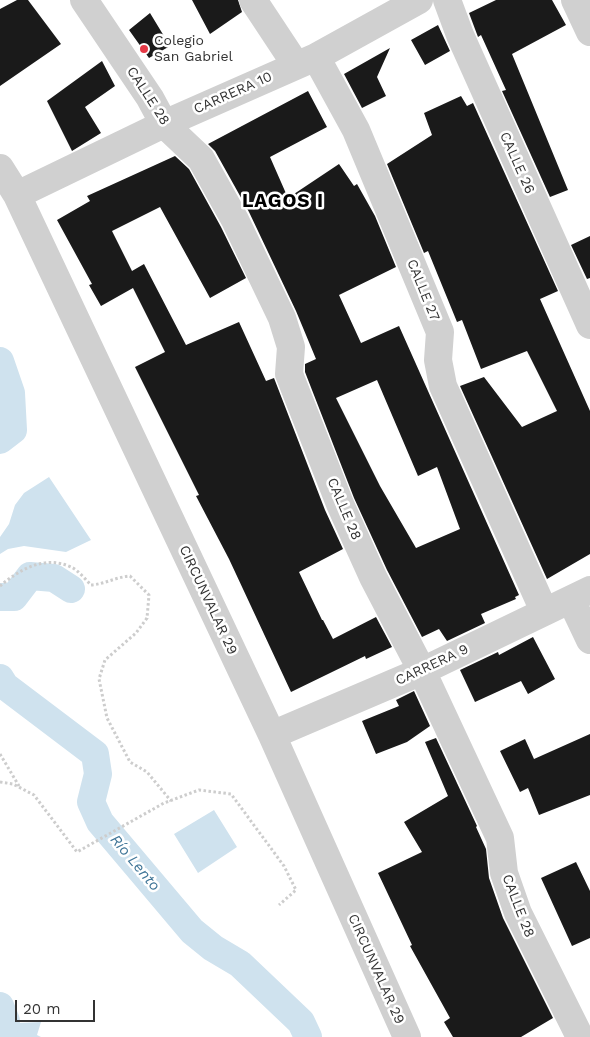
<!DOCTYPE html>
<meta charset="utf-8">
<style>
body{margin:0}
#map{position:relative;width:590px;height:1037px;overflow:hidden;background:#fff;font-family:"Work Sans",sans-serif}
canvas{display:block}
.scale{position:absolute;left:15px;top:1000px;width:80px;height:22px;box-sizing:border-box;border:2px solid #333;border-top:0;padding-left:6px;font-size:15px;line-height:18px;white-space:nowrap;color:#333;-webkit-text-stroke:4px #fff;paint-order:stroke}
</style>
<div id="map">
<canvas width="590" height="1037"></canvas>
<div class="scale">20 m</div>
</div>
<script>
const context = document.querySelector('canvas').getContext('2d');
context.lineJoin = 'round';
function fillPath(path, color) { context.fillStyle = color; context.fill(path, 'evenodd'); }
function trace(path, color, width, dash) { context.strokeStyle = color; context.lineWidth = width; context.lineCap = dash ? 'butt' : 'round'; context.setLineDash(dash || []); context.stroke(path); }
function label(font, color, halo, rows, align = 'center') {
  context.font = font + ' "Work Sans",sans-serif'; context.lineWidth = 5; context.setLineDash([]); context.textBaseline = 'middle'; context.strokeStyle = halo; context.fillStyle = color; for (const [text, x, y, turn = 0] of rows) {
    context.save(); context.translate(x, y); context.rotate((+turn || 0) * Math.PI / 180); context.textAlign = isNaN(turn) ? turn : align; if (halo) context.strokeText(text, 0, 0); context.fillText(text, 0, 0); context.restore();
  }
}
fillPath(new Path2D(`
 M49,477L91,540L66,552L24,546L8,549L0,554V537L9,524L15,505L24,493Z
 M214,810L237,847L198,873L174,834Z
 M41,1022L37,1035L41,1037H1L4,1028L19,1023Z`), '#cfe2ee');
trace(new Path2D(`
 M0,361L11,393L13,430L0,440
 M0,597H14L30,576L54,578L71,589
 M0,678L5,686L95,754L98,774L91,802L100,822L192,931L213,948L240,964L301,1022L308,1037
 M0,1006L6,1021L1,1037`), '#cfe2ee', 28);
fillPath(new Path2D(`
 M17,0H28L61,44L0,86V9Z
 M192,0H238L242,12L210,34Z
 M496,0H552L566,25L512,54L568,190L550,197L502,91L506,90L481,35L478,37L469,13Z
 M150,13L170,46L149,58L129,30Z
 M438,25L450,51L425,65L411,40Z
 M390,48L377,77L386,96L362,108L344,74Z
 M102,61L115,86L85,107L101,133L72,151L47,101Z
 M308,91L327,127L270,157L288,198L339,164L354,186L357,184L375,216L396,267L339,295L361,343L399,326L519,595L515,597L516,599L481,614L485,623L447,641L439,629L422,637L387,570L354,498L305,372V364L316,359L296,311L249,212L215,151L208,144ZM377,380L418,476L437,467L460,529L416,548L380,486L336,398Z
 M461,96L467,106L473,103L558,291L540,299L590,411V554L547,579L460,386L484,377L522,427L557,411L527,351L481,369L462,320L457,322L428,251L424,253L387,164L432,135L424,113Z
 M175,156L189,169L221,227L246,278L210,298L160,207L112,231L132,271L144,264L186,345L239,322L266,381L274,378L325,510L343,549L299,572L322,620H323L333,639L376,617L392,647L366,659L365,656L291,692L229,559L196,496L199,495L135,367L165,352L133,288L101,306L89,285L92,284L57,220L90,201L87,196Z
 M590,236V278L587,279L571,245Z
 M533,637L555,679L528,694L521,681L475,702L460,670L498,652L499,655Z
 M414,691L430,726L407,742L376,754L362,721L399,706L396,700Z
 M590,734V795L539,815L528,788L520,792L500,751L525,739L534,759Z
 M436,738L477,826L476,827L486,849L489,878L503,918L553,1018L521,1037H453L444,1022L450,1018L410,946L412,945L378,873L422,852L404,822L448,796L425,742Z
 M576,862L590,891V938L572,946L541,878Z`), '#1a1a1a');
trace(new Path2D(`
 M0,586C20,569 45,555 71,567C78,570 85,579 91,585C105,584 116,577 130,576L149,595L147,618L136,633L105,660L99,679L107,718L130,762L147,772L171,801
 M0,754L19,786
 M0,782L13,784L34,795L77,852L164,803L199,790L231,794L284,866L296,890L279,905`), '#cdcdcd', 3, [2.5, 2.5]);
trace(new Path2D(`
 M84,0L150,98L164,124L201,159L235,220L282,318L291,347L289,374L340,504L373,577L422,671L500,838L504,873L518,913L580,1037
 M253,0L296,65
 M447,0L460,35L590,325
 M575,0L590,32
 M316,57L356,130L440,332L438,360L443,386L544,611
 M0,168L17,195L272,735L407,1037
 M17,195L164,124L316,57L419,0
 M571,600L590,640
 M272,735L422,671L590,590`), '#d0d0d0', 28);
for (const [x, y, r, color] of [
 [144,49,5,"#e63946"]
]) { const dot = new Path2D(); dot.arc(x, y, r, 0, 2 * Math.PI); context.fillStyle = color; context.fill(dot); trace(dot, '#fff', 2); }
label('14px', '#333', '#fff', [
 ["Colegio",154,41],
 ["San Gabriel",154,57]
], 'left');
label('14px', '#333', '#fff', [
 ["CARRERA 10",233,93,-24],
 ["CALLE 28",148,96,57],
 ["CALLE 26",517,163,66],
 ["CALLE 27",423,290,68],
 ["CALLE 28",344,509,67],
 ["CIRCUNVALAR 29",208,600,65],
 ["CARRERA 9",432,665,-25],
 ["CALLE 28",518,906,69],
 ["CIRCUNVALAR 29",376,969,66]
]);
label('italic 15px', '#3f7597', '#fff', [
 ["Río Lento",135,863,50]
]);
context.letterSpacing = '1px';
label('bold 19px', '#000', '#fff', [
 ["LAGOS I",283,201]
]);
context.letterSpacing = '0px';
</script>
